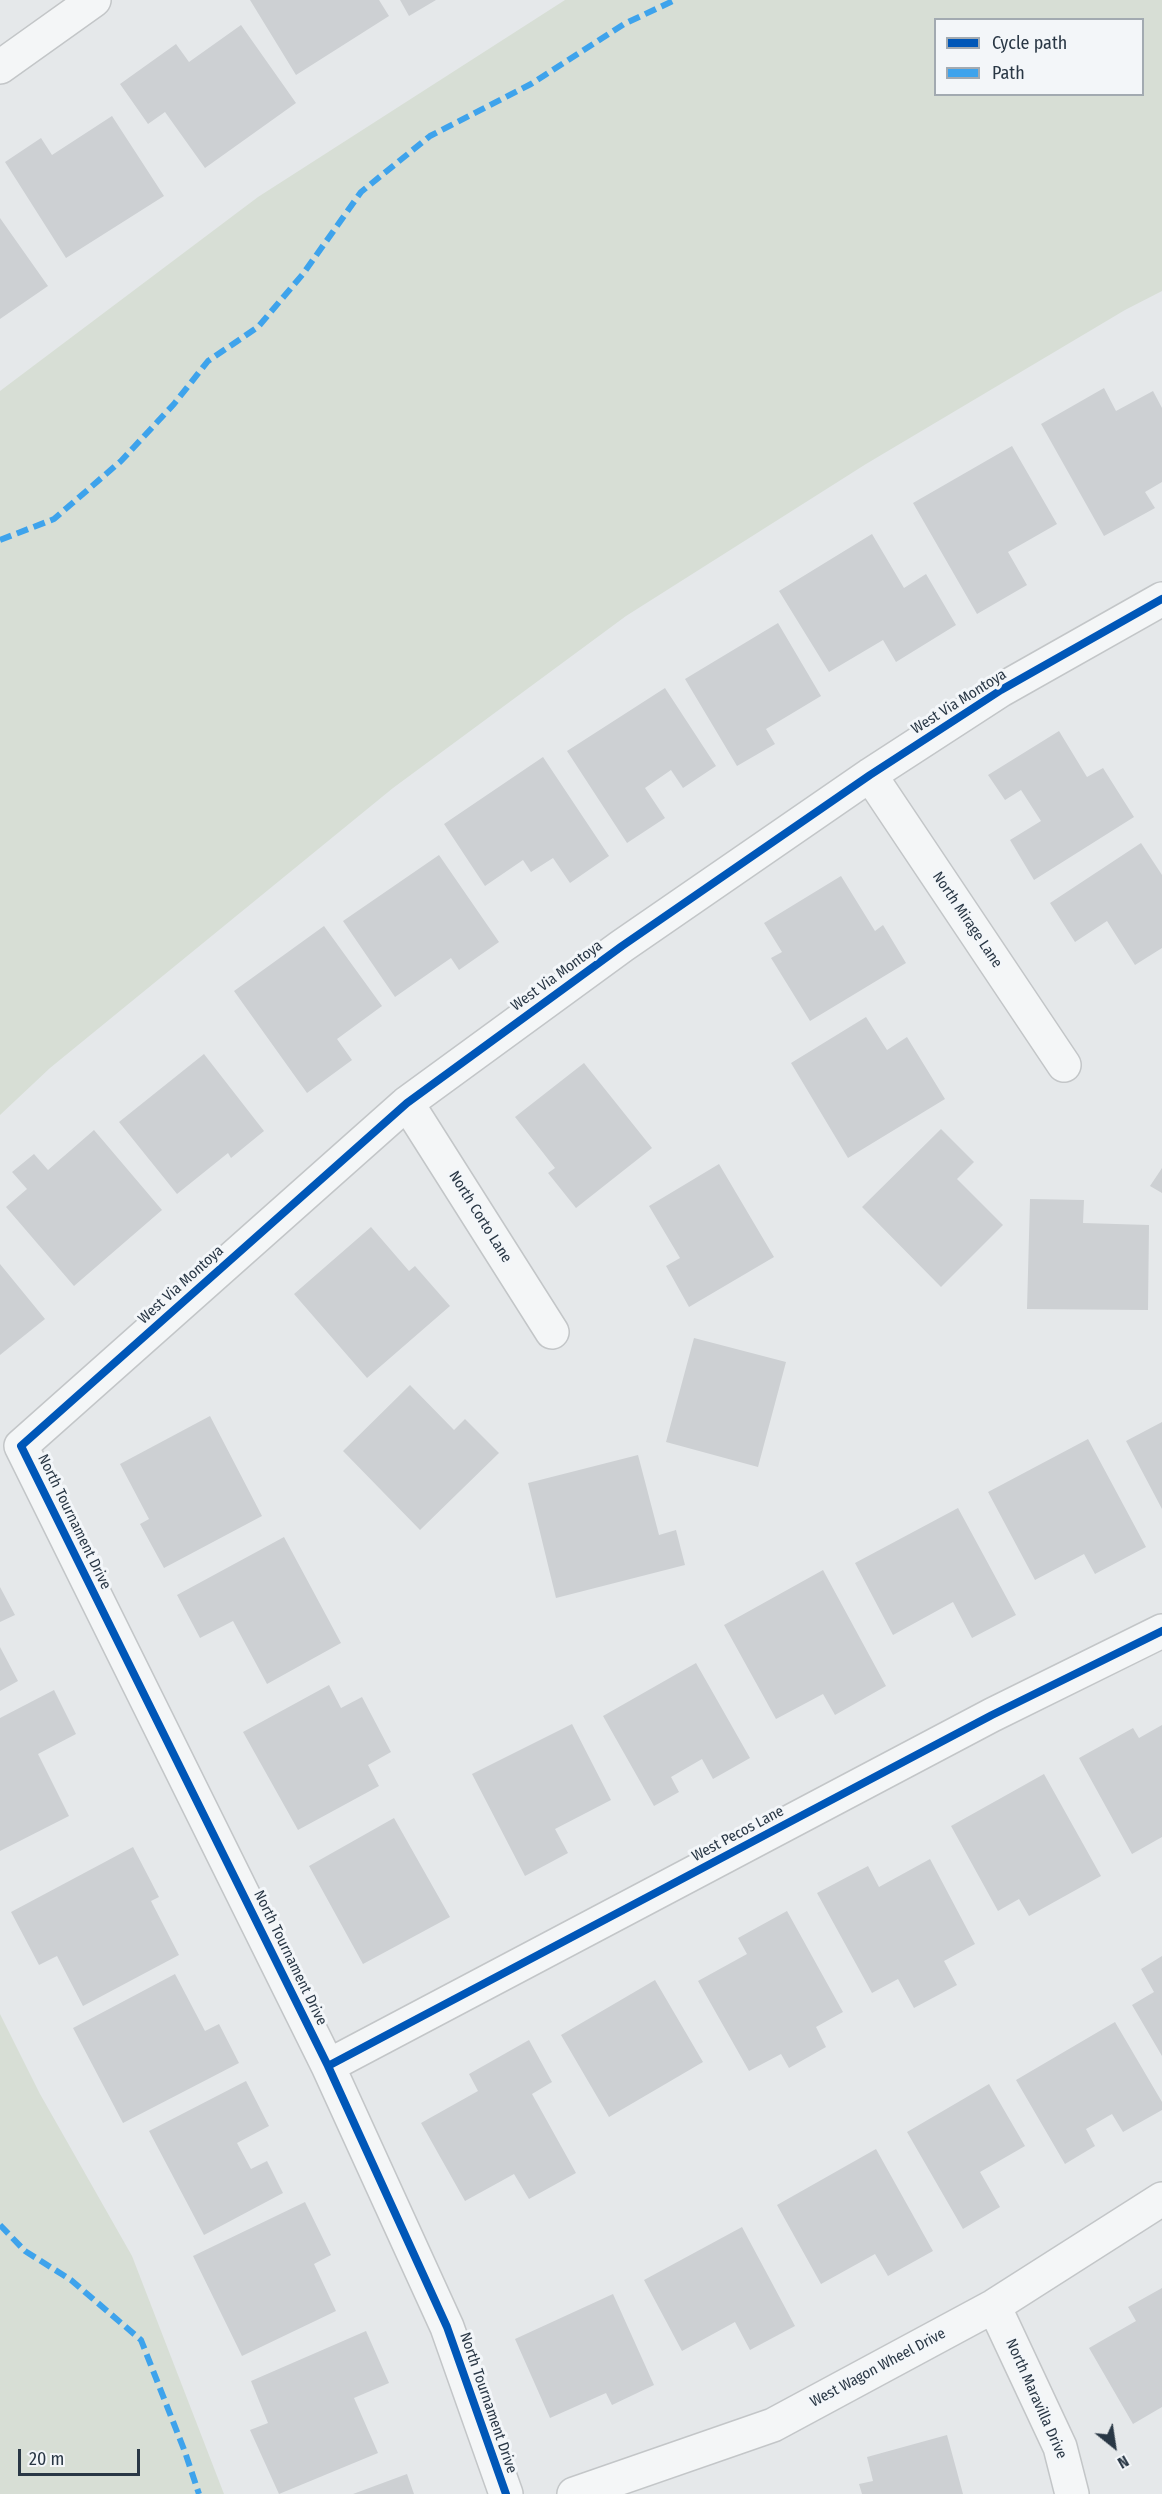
<!DOCTYPE html>
<style>
body{margin:0}
#map{position:relative;width:1162px;height:2494px;overflow:hidden;background:#e5e8ea;font-family:"Fira Sans Condensed",sans-serif}
canvas{display:block}
.legend{position:absolute;left:934px;top:18px;width:210px;height:78px;box-sizing:border-box;background:#f3f6f9;border:2px solid #a2aab1;margin:0;padding:8px 10px;list-style:none;font-size:18px;color:#293745}
.legend li{display:flex;align-items:center;gap:12px;height:30px}
.legend b{width:30px;border:2px solid #a2aab1}
.north{position:absolute;left:1084px;top:2416px;width:60px;height:60px;-webkit-text-stroke:4px #f3f6f9;paint-order:stroke;rotate:150deg;font-size:16px;font-weight:700;line-height:24px;text-align:center;color:#293745}
.north::after{content:'';display:block;margin:auto;width:21px;height:27px;background:#293745;clip-path:polygon(50% 0,100% 100%,50% 72%,0 100%)}
.scale{position:absolute;left:18px;top:2449px;width:122px;height:27px;box-sizing:border-box;border:3px solid #293745;border-top:0;padding-left:8px;font-size:18px;line-height:21px;white-space:nowrap;color:#293745;-webkit-text-stroke:4px #f3f6f9;paint-order:stroke}
</style>
<div id="map">
<canvas width="1162" height="2494"></canvas>
<ul class="legend">
<li><b style="height:8px;background:#0057b8"></b>Cycle path</li>
<li><b style="height:8px;background:#3ea3ec"></b>Path</li>
</ul>
<div class="north">N</div>
<div class="scale">20 m</div>
</div>
<script>
const context = document.querySelector('canvas').getContext('2d');
context.lineJoin = 'round';
function fillPath(path, color) { context.fillStyle = color; context.fill(path, 'evenodd'); }
function trace(path, color, width, dash) { context.strokeStyle = color; context.lineWidth = width; context.lineCap = dash ? 'butt' : 'round'; context.setLineDash(dash || []); context.stroke(path); }
function label(font, color, halo, rows, align = 'center') {
  context.font = font + ' "Fira Sans Condensed",sans-serif'; context.lineWidth = 6; context.setLineDash([]); context.textBaseline = 'middle'; context.strokeStyle = halo; context.fillStyle = color; for (const [text, x, y, turn = 0] of rows) {
    context.save(); context.translate(x, y); context.rotate((+turn || 0) * Math.PI / 180); context.textAlign = isNaN(turn) ? turn : align; if (halo) context.strokeText(text, 0, 0); context.fillText(text, 0, 0); context.restore();
  }
}
fillPath(new Path2D(`
 M565,0H1162V291L1125,310L866,464L626,616L393,788L50,1068L0,1115V391L258,197ZM936,20H1142V94H936Z
 M0,2014L40,2094L132,2256L224,2494H0Z`), '#d7ded5');
fillPath(new Path2D(`
 M250,0H379L389,16L296,75Z
 M400,0H436L409,16Z
 M241,25L296,103L205,168L165,112L148,124L120,84L176,44L189,62Z
 M112,116L164,196L66,258L5,162L41,138L52,155Z
 M0,218L48,286L0,319Z
 M1104,388L1116,411L1153,391L1162,408V482L1145,492L1155,508L1104,536L1041,424Z
 M1012,446L1057,524L1008,552L1027,585L977,614L913,503Z
 M872,534L904,588L926,574L956,625L896,662L883,640L829,672L779,591Z
 M778,623L821,696L766,729L775,744L737,766L685,679Z
 M665,688L716,766L683,788L671,770L645,788L665,818L627,843L567,751Z
 M1059,731L1087,777L1103,768L1134,817L1034,880L1010,840L1041,821L1021,790L1005,800L988,775Z
 M543,757L609,856L570,883L553,858L531,872L523,860L485,886L444,824Z
 M1141,843L1162,875V948L1135,965L1107,921L1075,942L1050,903Z
 M439,855L499,942L459,970L451,958L395,997L343,921Z
 M841,876L875,931L883,925L906,963L810,1021L771,958L782,952L764,923Z
 M324,926L382,1006L337,1039L352,1060L307,1093L234,991Z
 M866,1017L887,1050L907,1037L945,1099L848,1158L791,1063Z
 M204,1054L264,1131L231,1158L228,1153L177,1194L119,1122Z
 M584,1063L652,1148L576,1208L548,1173L555,1168L515,1117Z
 M941,1129L974,1162L957,1179L1003,1225L941,1287L862,1207Z
 M94,1130L162,1210L74,1286L6,1207L27,1189L12,1172L34,1154L48,1170Z
 M719,1164L774,1257L689,1307L666,1266L680,1258L649,1206Z
 M1162,1168V1193L1150,1186Z
 M1030,1199L1084,1200L1083,1223L1149,1225L1148,1310L1027,1309Z
 M371,1227L409,1271L415,1266L450,1306L367,1378L294,1294Z
 M0,1264L45,1319L0,1355Z
 M694,1338L786,1362L758,1467L666,1442Z
 M410,1385L454,1430L465,1419L499,1453L420,1530L343,1451Z
 M210,1416L262,1516L164,1568L140,1524L149,1519L120,1464Z
 M1162,1422V1509L1126,1441Z
 M1088,1439L1146,1547L1095,1574L1084,1554L1035,1580L988,1492Z
 M638,1455L659,1535L676,1530L685,1565L556,1598L528,1483Z
 M958,1508L1016,1615L972,1638L953,1602L893,1635L855,1563Z
 M284,1537L341,1643L267,1684L233,1621L200,1638L177,1595Z
 M823,1570L886,1686L835,1715L823,1694L776,1719L724,1625Z
 M0,1587L15,1615L0,1622Z
 M0,1647L18,1681L0,1691Z
 M696,1663L750,1758L713,1779L702,1759L671,1777L679,1792L654,1806L603,1716Z
 M329,1685L341,1708L362,1697L391,1752L368,1765L379,1786L298,1830L243,1732Z
 M54,1690L76,1734L38,1754L69,1816L0,1851V1718Z
 M572,1724L611,1800L555,1829L568,1853L525,1876L472,1774Z
 M1162,1725V1837L1132,1854L1079,1758L1133,1728L1139,1738Z
 M1044,1774L1101,1876L1029,1916L1019,1899L998,1911L951,1826Z
 M394,1818L450,1917L363,1964L309,1866Z
 M133,1847L159,1897L151,1901L179,1955L83,2006L57,1956L39,1965L11,1912Z
 M930,1859L975,1944L944,1961L957,1985L914,2008L898,1979L872,1993L817,1893L868,1866L879,1887Z
 M787,1911L843,2012L816,2027L826,2047L789,2068L781,2054L749,2071L698,1981L747,1954L738,1938Z
 M1162,1956V2056L1132,2005L1154,1992L1141,1969Z
 M175,1974L205,2031L219,2024L239,2063L123,2123L73,2028Z
 M655,1980L703,2062L609,2117L561,2035Z
 M1115,2022L1162,2102V2110L1123,2132L1112,2114L1086,2129L1095,2146L1065,2164L1016,2080Z
 M529,2040L552,2082L532,2094L576,2173L529,2199L514,2174L465,2201L421,2123L478,2091L469,2074Z
 M246,2081L269,2126L237,2143L251,2169L267,2161L283,2193L204,2235L149,2131Z
 M989,2084L1025,2146L980,2172L1000,2207L963,2229L907,2132Z
 M876,2149L933,2251L888,2276L875,2254L821,2284L777,2205Z
 M305,2202L331,2255L314,2264L336,2311L242,2356L193,2256Z
 M742,2227L795,2326L750,2350L735,2322L682,2351L644,2280Z
 M1162,2288V2407L1133,2424L1089,2348L1136,2321L1128,2307Z
 M613,2294L654,2385L612,2405L606,2393L550,2418L515,2339Z
 M366,2331L389,2383L354,2398L378,2453L279,2494L250,2430L268,2423L251,2381Z
 M947,2435L963,2494H862L859,2484L873,2481L867,2457Z
 M407,2474L414,2494H353Z`), '#cdd0d3');
const minor = new Path2D(`
 M0,67L94,0
 M870,775L1064,1065
 M407,1103L552,1332
 M328,2066L992,1715L1162,1631
 M994,2306L1060,2447L1072,2494
 M506,2494L447,2327L328,2066L21,1446L407,1103L622,946L870,775L1001,690L1162,599
 M574,2494L773,2425L994,2306L1162,2199`);
trace(minor, '#c3c6c8', 36);
trace(minor, '#f4f6f7', 33);
trace(new Path2D(`
 M0,540L54,519L121,461L174,404L208,361L258,327L303,274L361,192L430,136L531,84L624,24L675,0
 M0,2225L25,2251L71,2280L141,2340L185,2452L199,2494`), '#3ea3ec', 6, [12, 6]);
trace(new Path2D(`
 M328,2066L992,1715L1162,1631
 M506,2494L447,2327L328,2066L21,1446L407,1103L622,946L870,775L1001,690L1162,599`), '#0057b8', 8);
label('15px', '#293745', '#f3f6f9', [
 ["West Via Montoya",959,702,-32],
 ["North Mirage Lane",967,920,56],
 ["West Via Montoya",557,976,-36],
 ["North Corto Lane",480,1217,58],
 ["West Via Montoya",181,1285,-42],
 ["North Tournament Drive",74,1522,64],
 ["West Pecos Lane",738,1834,-28],
 ["North Tournament Drive",290,1958,64],
 ["West Wagon Wheel Drive",878,2368,-28],
 ["North Maravilla Drive",1036,2399,66],
 ["North Tournament Drive",488,2403,71]
]);
</script>
